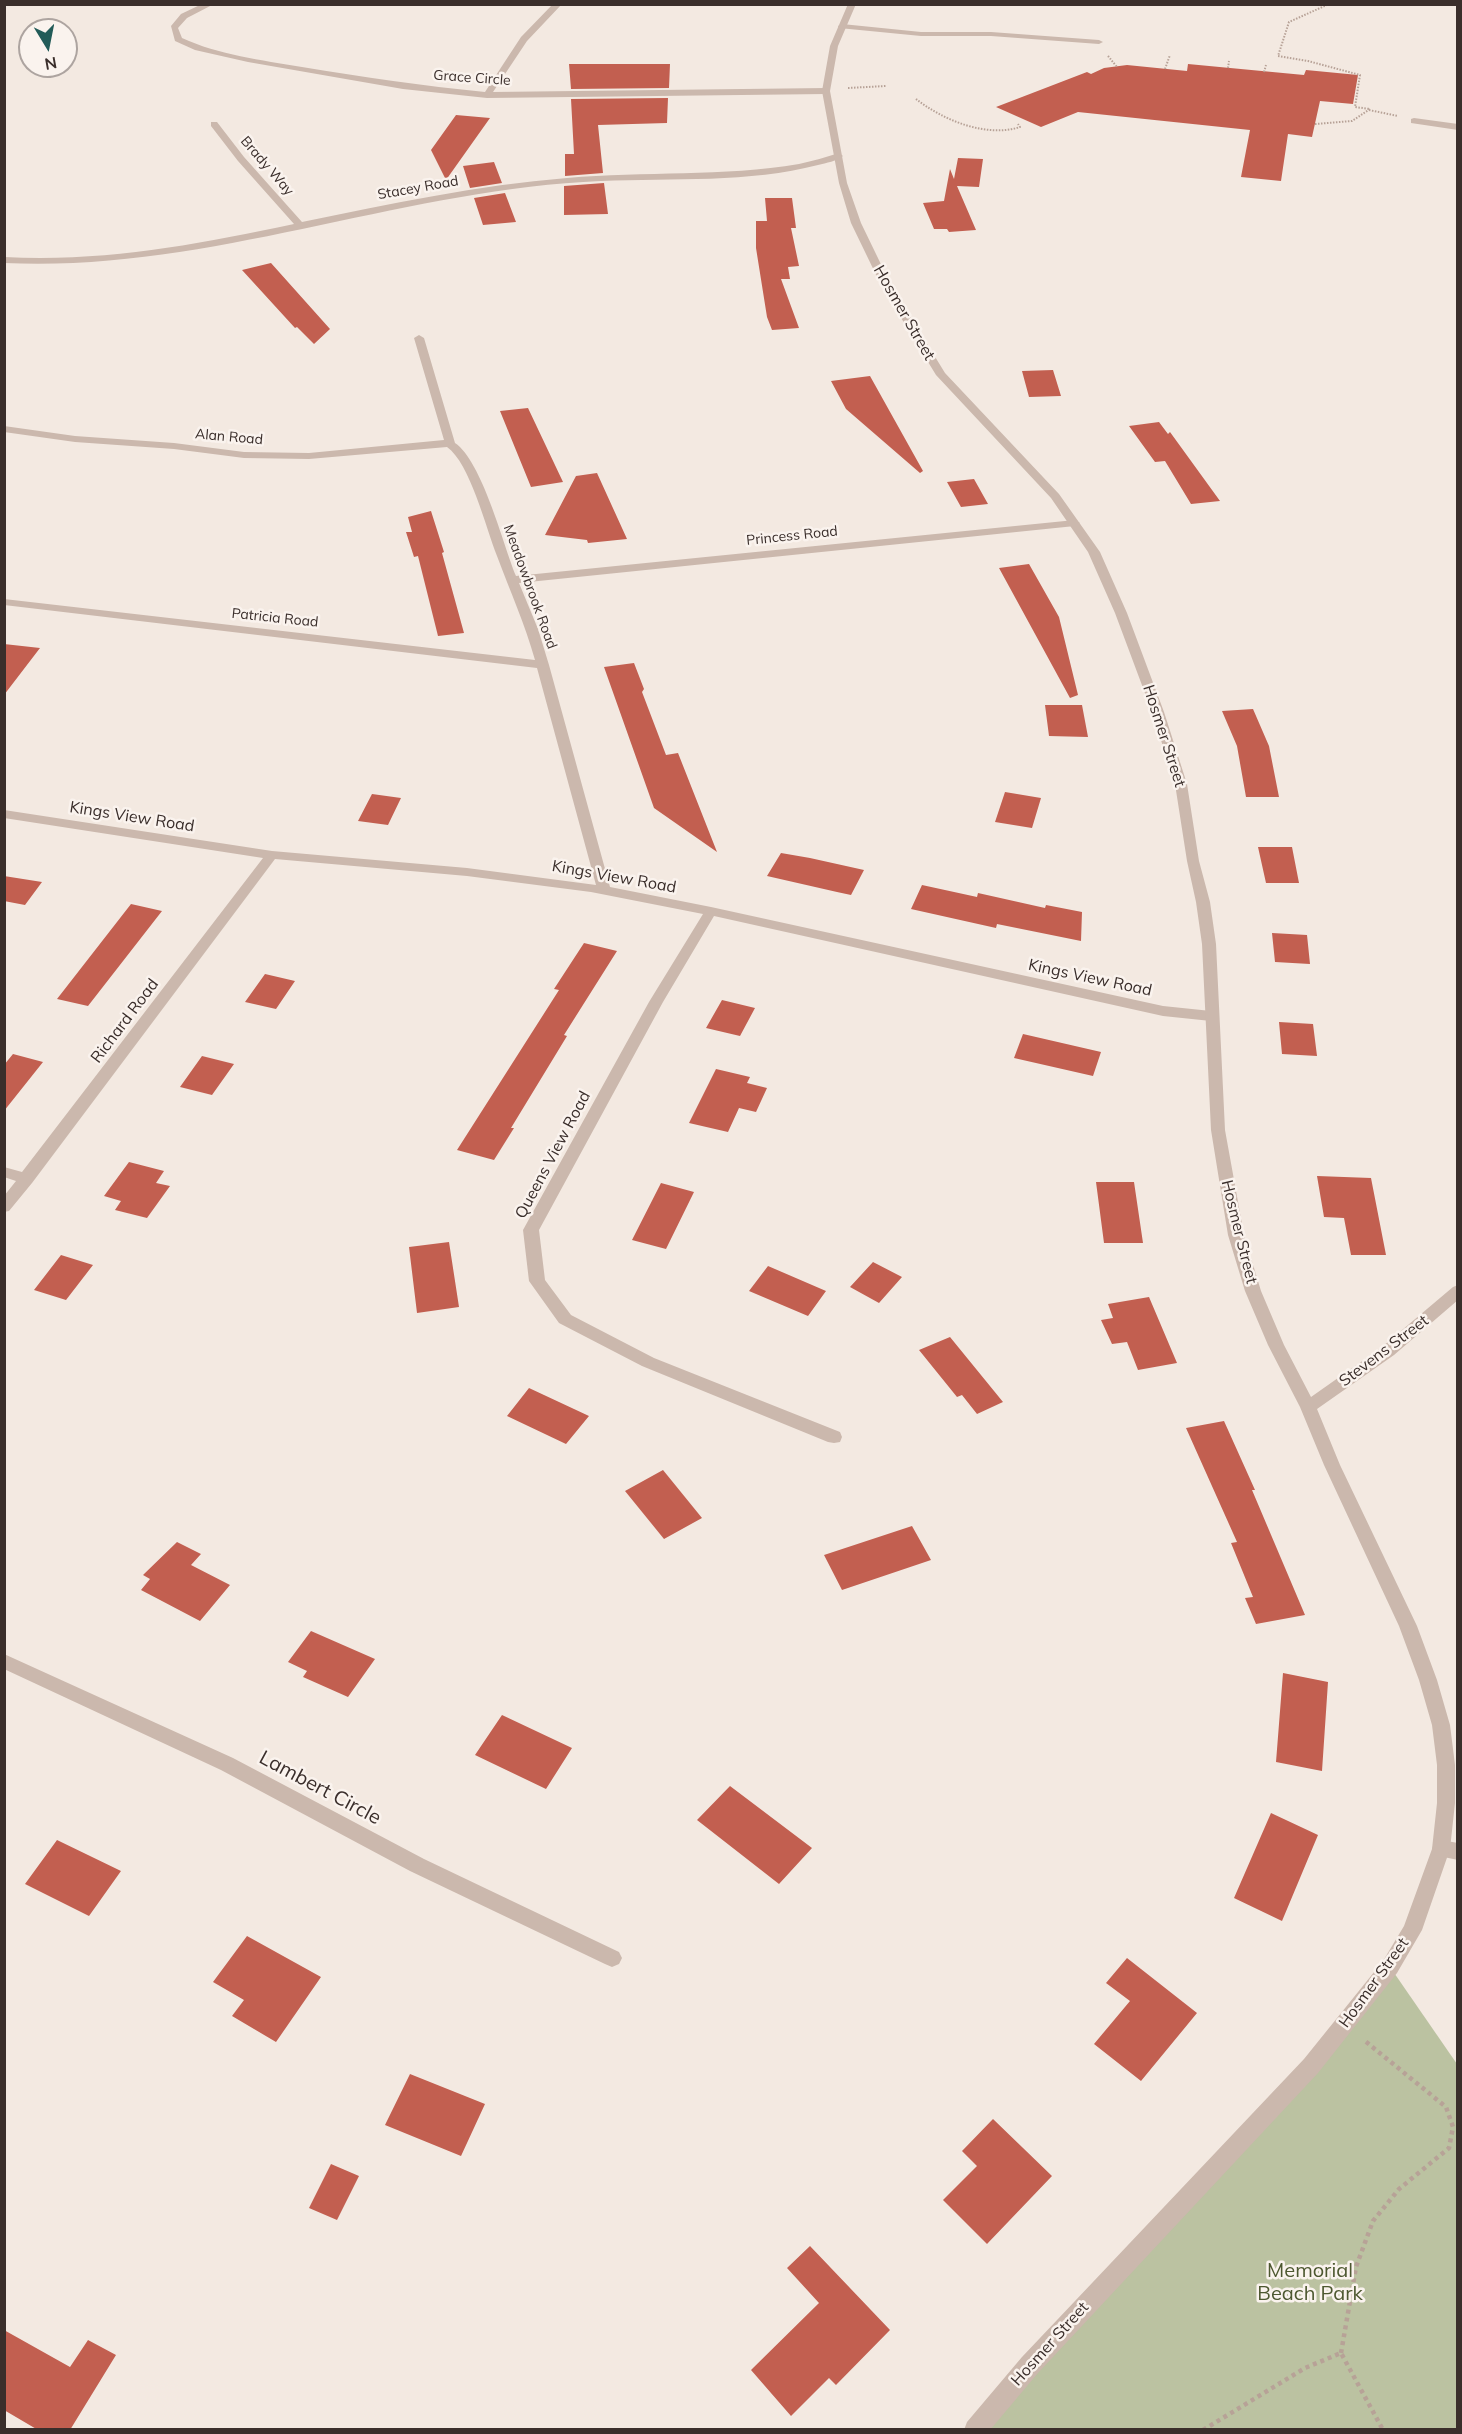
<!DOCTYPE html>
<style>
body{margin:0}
#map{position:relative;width:1462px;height:2434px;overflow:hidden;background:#f3e9e1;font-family:Mulish,sans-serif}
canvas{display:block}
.frame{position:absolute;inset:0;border:6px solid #3a2e2b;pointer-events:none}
.north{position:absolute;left:18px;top:18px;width:60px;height:60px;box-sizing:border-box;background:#faf3ee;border:2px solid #ada4a0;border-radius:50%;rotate:170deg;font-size:16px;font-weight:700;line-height:24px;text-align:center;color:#3a2e2b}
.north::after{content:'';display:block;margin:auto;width:21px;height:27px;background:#225b58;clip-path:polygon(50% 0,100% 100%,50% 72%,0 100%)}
</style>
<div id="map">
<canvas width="1462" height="2434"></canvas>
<div class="frame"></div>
<div class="north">N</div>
</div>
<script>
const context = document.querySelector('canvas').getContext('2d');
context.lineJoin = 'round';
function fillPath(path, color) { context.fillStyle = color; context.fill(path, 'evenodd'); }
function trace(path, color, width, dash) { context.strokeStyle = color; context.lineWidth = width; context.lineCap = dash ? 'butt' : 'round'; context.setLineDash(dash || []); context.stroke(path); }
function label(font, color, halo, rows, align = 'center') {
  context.font = font + ' Mulish,sans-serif'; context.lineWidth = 5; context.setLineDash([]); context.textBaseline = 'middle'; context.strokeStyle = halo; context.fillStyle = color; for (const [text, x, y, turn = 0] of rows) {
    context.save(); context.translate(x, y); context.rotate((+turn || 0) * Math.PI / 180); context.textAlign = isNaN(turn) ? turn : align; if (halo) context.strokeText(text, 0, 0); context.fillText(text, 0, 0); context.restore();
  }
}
fillPath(new Path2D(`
 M1390,1967L1457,2064V2429L975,2430Z`), '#bbc2a1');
fillPath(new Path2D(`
 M569,64H670L669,88L571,89Z
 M1188,64L1304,75L1306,70L1358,75L1353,104L1320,101L1312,137L1288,134L1281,181L1241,177L1250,130L1078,112L1041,127L996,107L1087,72L1091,74L1104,68L1127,65L1187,71Z
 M668,98L667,123L598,125L603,173L565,176V154H574L571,99Z
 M456,115L490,118L446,180L431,150Z
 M958,158L983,159L979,187L957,186L976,230L949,232L947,229H934L923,203L944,201L950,169L954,179Z
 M494,162L502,183L470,188L463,166Z
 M604,183L608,214L564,215V186Z
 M505,193L516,222L483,225L474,198Z
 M765,198H792L796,228H791L799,266L788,267L790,279H781L799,328L772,330L767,317L756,248V221H767Z
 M271,263L330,329L314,344L297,327L295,328L242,270Z
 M1053,370L1061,396L1029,397L1022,371Z
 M870,376L923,471L920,473L846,409L831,381Z
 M528,408L563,482L531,487L500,411Z
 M1159,422L1168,434L1170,432L1220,501L1191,504L1165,461L1155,462L1129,426Z
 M597,473L627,539L588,543L587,540L545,535L576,476Z
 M974,479L988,504L961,507L947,482Z
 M431,511L444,552L442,553L464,633L438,636L418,556L414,557L406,532H412L408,517Z
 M1029,564L1059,617L1078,695L1070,698L999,568Z
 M4,644L40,648L4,695Z
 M634,663L644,689L642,692L666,755L678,753L717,852L654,808L604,667Z
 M1045,705H1082L1088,737L1049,736Z
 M1253,709L1269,746L1279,797H1246L1237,746L1222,711Z
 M1005,792L1041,798L1032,828L995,822Z
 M372,794L401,798L388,825L358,821Z
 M1258,847H1292L1299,883H1266Z
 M781,853L810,858L864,870L851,895L837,892L767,876Z
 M4,876L42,882L25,905L4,901Z
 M922,885L977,897L978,893L1045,908L1046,905L1082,912L1081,941L997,924L996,928L911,909Z
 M131,904L162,911L88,1006L57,999Z
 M1272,933L1307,935L1310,964L1275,962Z
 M584,943L617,951L564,1035L567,1036L511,1128H514L494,1160L457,1150L559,990L554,989Z
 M265,974L295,981L276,1009L245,1002Z
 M722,1000L755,1008L740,1036L706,1028Z
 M1279,1022L1313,1024L1317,1056L1282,1054Z
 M1023,1034L1101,1052L1093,1076L1014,1058Z
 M13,1054L43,1062L4,1111V1065Z
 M202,1056L234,1064L212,1095L180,1087Z
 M716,1069L750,1077L747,1083L767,1088L756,1112L739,1108L728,1132L689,1123Z
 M129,1162L164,1171L156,1183L170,1186L147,1218L115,1210L121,1201L104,1196Z
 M1317,1176L1371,1178L1386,1255H1351L1344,1218L1324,1217Z
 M1096,1182H1134L1143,1243H1104Z
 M661,1183L694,1192L666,1249L632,1240Z
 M449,1242L459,1307L417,1313L409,1247Z
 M61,1255L93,1265L66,1300L34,1290Z
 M873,1262L902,1277L879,1303L850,1287Z
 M768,1266L826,1291L808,1316L749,1291Z
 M1149,1297L1177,1363L1138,1370L1127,1342L1112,1344L1101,1320L1113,1318L1108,1304Z
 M950,1337L1003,1402L977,1414L962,1395L957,1397L919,1350Z
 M529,1388L589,1416L566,1444L507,1416Z
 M1224,1421L1255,1490H1252L1305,1615L1256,1624L1245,1598L1253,1597L1231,1543L1237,1542L1186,1428Z
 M663,1470L702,1518L664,1539L625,1491Z
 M912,1526L931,1560L842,1590L824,1555Z
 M177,1542L201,1554L191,1565L230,1585L200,1621L141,1590L150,1579L143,1575Z
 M311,1631L375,1659L348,1697L303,1677L307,1671L288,1662Z
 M1283,1673L1328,1682L1322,1771L1276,1762Z
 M502,1715L572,1748L546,1789L475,1755Z
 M730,1786L812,1848L779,1884L697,1820Z
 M1271,1813L1318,1835L1282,1921L1234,1898Z
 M57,1840L121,1871L89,1916L25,1884Z
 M247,1936L321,1977L276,2042L232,2016L244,2000L213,1982Z
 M1127,1958L1197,2013L1141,2081L1094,2044L1130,2001L1106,1983Z
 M410,2074L485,2104L461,2156L385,2125Z
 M993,2119L1052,2176L987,2244L943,2200L977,2166L962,2151Z
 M331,2164L359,2176L337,2220L309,2208Z
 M810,2246L890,2330L836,2385L829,2378L791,2416L751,2370L819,2303L787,2268Z
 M4,2330L70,2367L88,2340L116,2355L70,2430H38L4,2410Z`), '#c25f50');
trace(new Path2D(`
 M1108,56L1117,67
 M1228,68L1229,61
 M1165,69L1170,55
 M1264,72L1266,65
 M848,88L886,86
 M916,99C943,120 986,138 1020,127L1018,124
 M1369,110L1398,116
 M1315,124L1352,121L1370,109L1355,107L1360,75L1308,61L1278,56L1289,22L1329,4`), '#b7a297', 2, [1.5, 1.5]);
trace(new Path2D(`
 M1341,2353L1356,2267L1373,2221L1399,2189L1449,2148L1453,2127L1446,2107L1365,2041
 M1203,2430L1305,2368L1341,2353L1383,2430`), '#b7a297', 4.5, [4, 4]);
fillPath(new Path2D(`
 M842,24L921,32H991L1099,40L1103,42L1099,44L991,36H921L839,28L838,26Z`), '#cbb8ad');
fillPath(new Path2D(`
 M202,4H214L187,18L178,28L182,38C219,55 261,60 302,67C363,77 423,86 485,92L521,37L553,4H562L527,41L493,92L826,88L830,91L826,94L487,98L403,89L248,62L195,50L175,41L171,26L181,14Z
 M1414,118L1458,124V130L1411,123V119Z
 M211,122H217L244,157L302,222C390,204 478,185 567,178C645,171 723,177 799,164C813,161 826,157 839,153L843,156C837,161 826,163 818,165C749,183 673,178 601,181C400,189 207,273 4,263V257C107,262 194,245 294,224L238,161L211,126Z
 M419,335L424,338L455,443C482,461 503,544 516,576L1075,520L1080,523L1075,526L519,583L538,629L549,665L610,887L711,907L1163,1006L1211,1011L1218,1016L1211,1021L1163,1016L714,916L663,1002L539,1230L545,1280L571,1315L654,1358L840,1432L842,1437L840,1442L834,1443L828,1442L642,1366L559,1323L529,1281L523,1230L649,1002L703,914L591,892L467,876L275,859L32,1183L9,1211L4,1212V1196L16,1181L4,1177V1167L22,1172L263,858L4,818V810L272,851L467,868L596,885L537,668L4,605V599L535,660C525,624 510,591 497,556C486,528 470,463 447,447L309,459L244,458L174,449L75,442L4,432V426L75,436L174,443L244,452L309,453L444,440L414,338Z
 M4,1654L233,1758L424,1859L619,1952L622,1958L619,1964L612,1967L605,1964L410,1871L221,1770L4,1669Z
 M1441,1840L1458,1843V1860L1434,1855L1432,1849L1434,1843Z`), '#cbb8ad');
fillPath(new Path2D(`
 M848,4H856L838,46L830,91L847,183L861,223L891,285L945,373L1059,494L1100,552L1127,613L1164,712L1187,784L1199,861L1210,902L1216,944L1225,1130L1244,1235L1261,1291L1284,1345L1311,1397L1382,1347L1453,1287L1458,1285V1300L1394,1355L1317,1409L1340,1465L1417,1626L1437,1680L1450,1725L1455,1765V1803L1450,1849L1422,1930L1397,1973L1318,2073L1038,2373L990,2430H964L967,2422L1022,2357L1304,2059L1383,1961L1404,1926L1432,1849L1437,1803V1765L1432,1725L1419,1680L1399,1626L1324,1465L1300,1407L1268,1345L1245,1291L1228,1235L1211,1130L1202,944L1196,902L1187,861L1175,784L1152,712L1115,613L1088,552L1051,498L936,375L881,285L851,223L839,183L822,91L830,46Z`), '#cbb8ad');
label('14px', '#3a2e2b', '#faf3ee', [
 ["Grace Circle",472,78,4],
 ["Brady Way",267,166,49],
 ["Stacey Road",418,188,-10],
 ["Alan Road",229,437,5],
 ["Princess Road",792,536,-6],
 ["Meadowbrook Road",530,587,70],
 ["Patricia Road",275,618,6]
]);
label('16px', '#3a2e2b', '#faf3ee', [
 ["Hosmer Street",904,313,60],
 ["Hosmer Street",1164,736,72],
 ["Kings View Road",132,817,9],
 ["Kings View Road",614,877,10],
 ["Kings View Road",1090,978,12],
 ["Richard Road",125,1021,-53],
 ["Queens View Road",553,1155,-62],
 ["Hosmer Street",1239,1232,76],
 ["Stevens Street",1384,1351,-37],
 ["Hosmer Street",1374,1983,-54],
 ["Hosmer Street",1050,2344,-48]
]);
label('20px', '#3a2e2b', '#faf3ee', [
 ["Lambert Circle",320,1788,28]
]);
label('20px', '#4d5830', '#faf3ee', [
 ["Memorial",1310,2271],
 ["Beach Park",1310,2294]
]);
</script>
